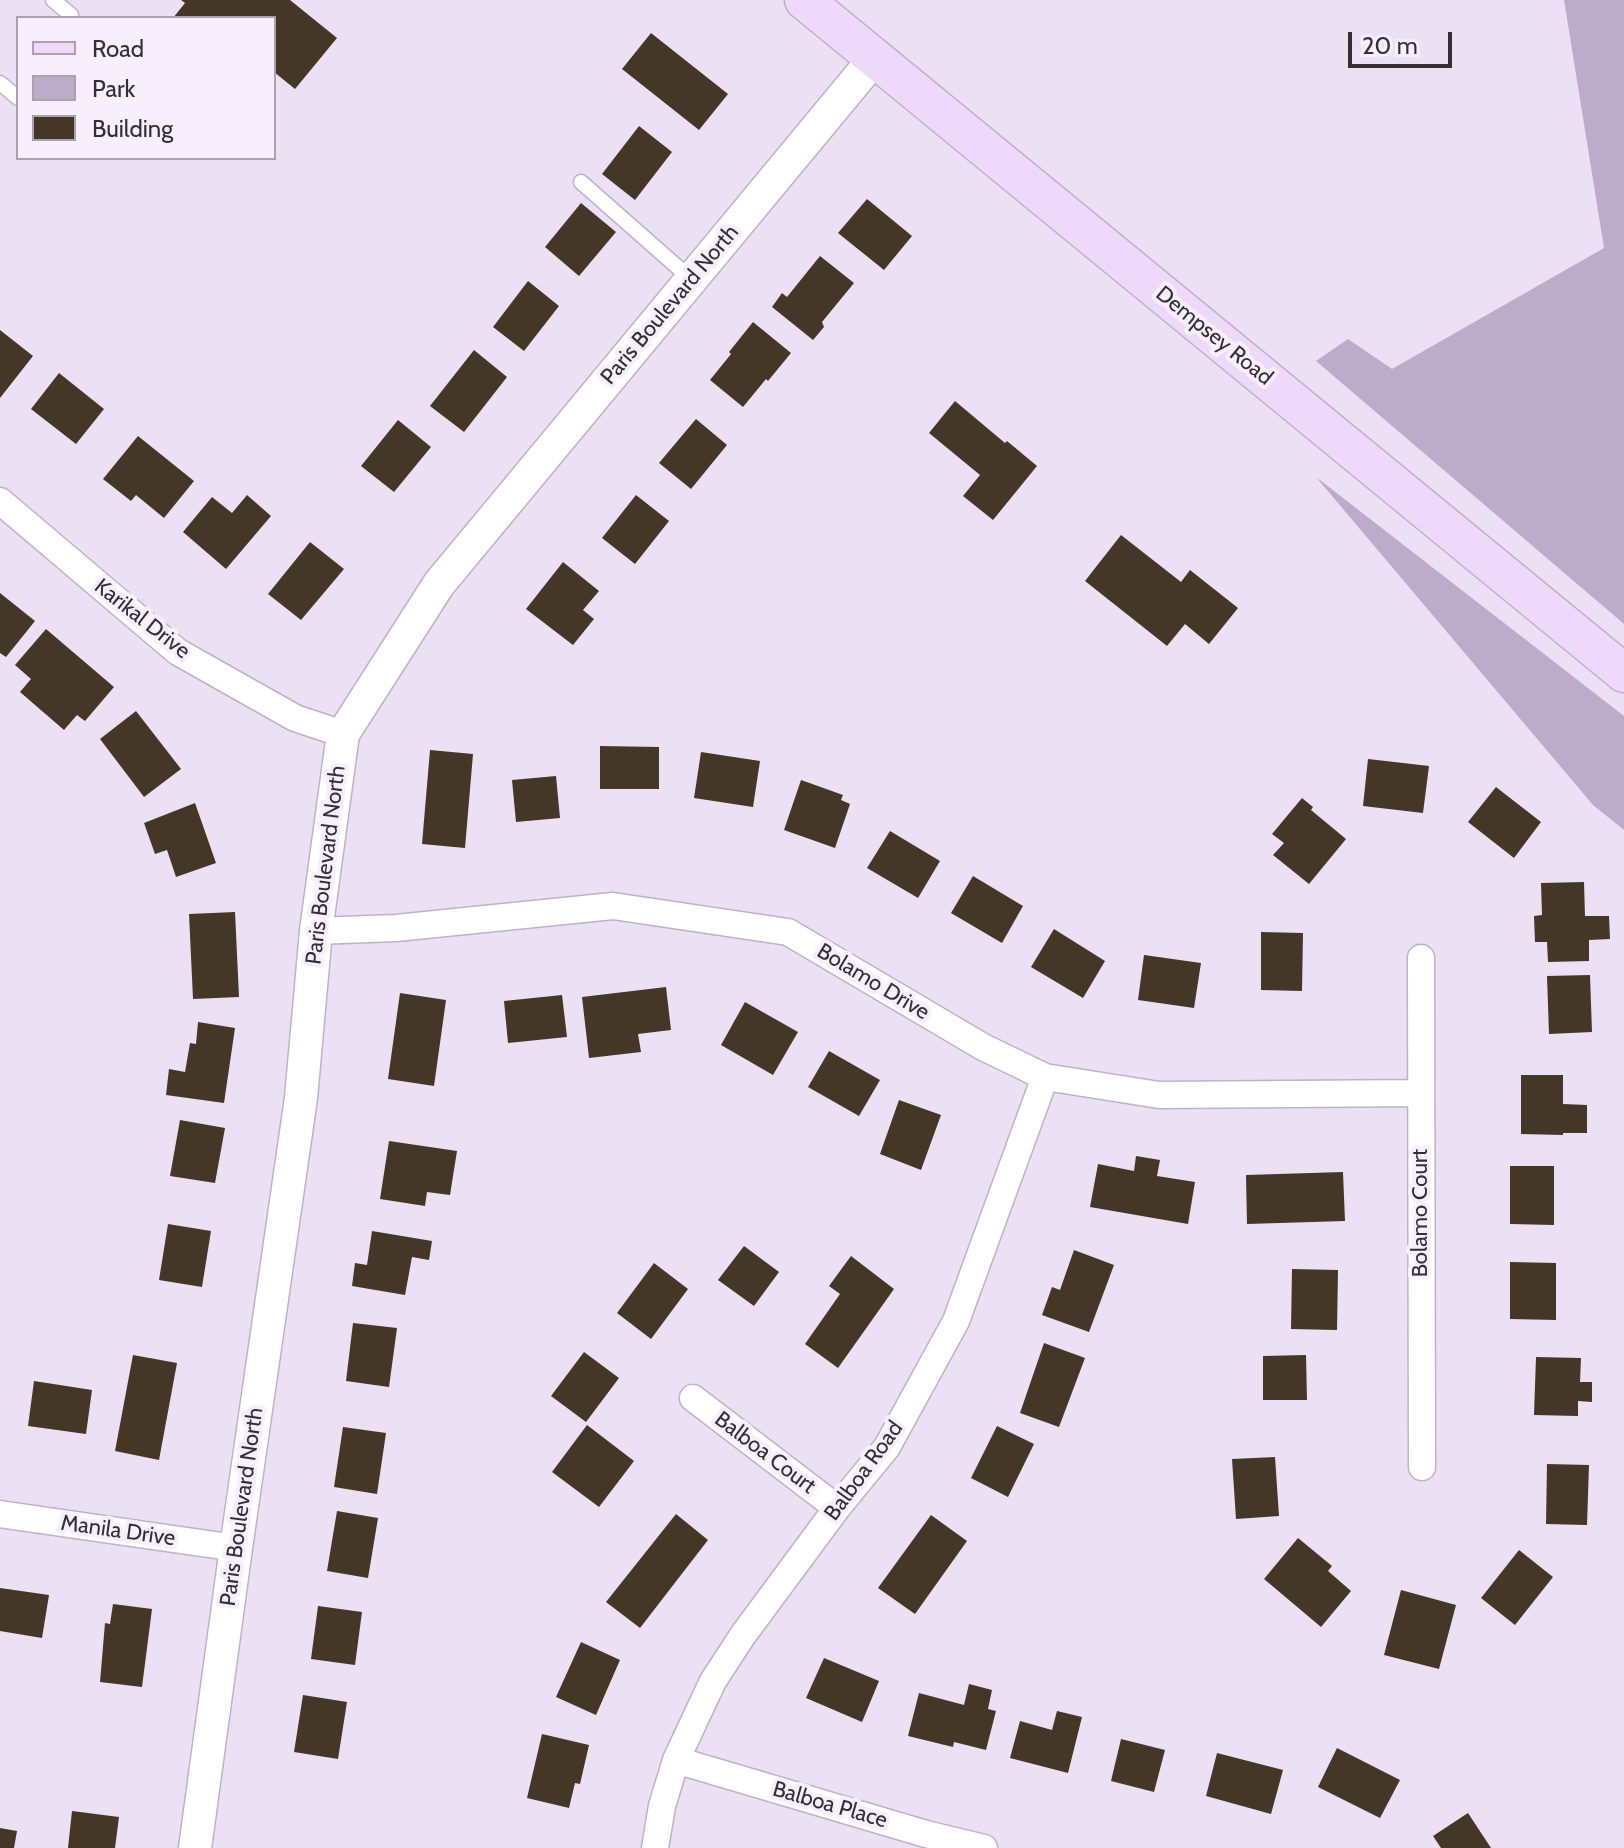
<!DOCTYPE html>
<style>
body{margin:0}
#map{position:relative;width:1624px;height:1848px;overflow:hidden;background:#ece0f5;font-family:Cabin,sans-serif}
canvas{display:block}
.legend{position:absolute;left:16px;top:16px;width:260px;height:144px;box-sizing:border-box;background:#f7effc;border:2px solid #a9a2ad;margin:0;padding:10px 14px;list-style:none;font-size:24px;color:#342f37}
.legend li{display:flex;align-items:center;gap:16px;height:40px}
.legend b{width:40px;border:2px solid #a9a2ad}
.scale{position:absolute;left:1348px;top:32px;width:104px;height:36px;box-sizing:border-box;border:4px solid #342f37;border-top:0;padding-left:10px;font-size:24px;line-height:28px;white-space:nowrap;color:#342f37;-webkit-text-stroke:6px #f7effc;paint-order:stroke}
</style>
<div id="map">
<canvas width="1624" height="1848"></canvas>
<ul class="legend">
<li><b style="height:10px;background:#eed9fb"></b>Road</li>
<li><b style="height:22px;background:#bdacc9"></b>Park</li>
<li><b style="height:22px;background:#443727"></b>Building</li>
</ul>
<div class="scale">20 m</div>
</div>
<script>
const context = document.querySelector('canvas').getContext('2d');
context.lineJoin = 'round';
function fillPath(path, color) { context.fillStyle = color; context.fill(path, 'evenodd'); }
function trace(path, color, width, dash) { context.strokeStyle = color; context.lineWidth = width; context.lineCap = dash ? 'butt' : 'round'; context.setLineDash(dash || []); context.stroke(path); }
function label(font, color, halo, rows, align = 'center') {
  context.font = font + ' Cabin,sans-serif'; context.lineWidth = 8; context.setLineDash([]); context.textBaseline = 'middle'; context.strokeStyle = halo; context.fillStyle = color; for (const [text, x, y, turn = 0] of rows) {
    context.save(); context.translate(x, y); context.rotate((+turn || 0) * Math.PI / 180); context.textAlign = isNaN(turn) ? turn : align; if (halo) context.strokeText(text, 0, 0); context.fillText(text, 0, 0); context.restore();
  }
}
fillPath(new Path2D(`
 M1564,0H1624V624L1316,361L1348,339L1392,369L1604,248Z
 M1316,477L1624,716V830L1593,805Z`), '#bdacc9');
fillPath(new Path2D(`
 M181,0H290L337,38L295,89L274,72V18H173L185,3Z
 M651,33L728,94L699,130L622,69Z
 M639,126L672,152L635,200L602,174Z
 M867,199L912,236L884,270L838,233Z
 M581,203L616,232L579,276L545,247Z
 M820,256L854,283L822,322L824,327L813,340L772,307L782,293L787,297Z
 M528,281L559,306L524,351L493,327Z
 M753,322L791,353L768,381L766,379L743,407L710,380L731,354L729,352Z
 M0,330L33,356L0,398Z
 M474,350L507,377L464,432L430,406Z
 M59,373L104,409L76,444L31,409Z
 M955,401L1005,443L1007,441L1037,466L993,520L963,496L980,475L929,433Z
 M696,419L727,445L691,489L659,463Z
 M398,420L431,447L394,492L361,466Z
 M138,436L194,481L164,518L136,495L131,501L103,479Z
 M247,495L271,516L226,569L183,532L212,497L232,513Z
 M636,495L669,521L635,564L602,538Z
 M1121,535L1181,582L1190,570L1238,608L1209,644L1185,624L1167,646L1085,581Z
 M310,542L344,569L301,620L268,594Z
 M563,562L599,591L583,610L594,619L573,645L526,609Z
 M0,593L35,621L6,657L0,653Z
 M46,629L114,687L85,721L77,715L64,730L20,692L31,679L15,665Z
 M136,711L181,769L144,797L100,739Z
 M600,746L659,747V789H600Z
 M430,750L473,754L465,848L422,844Z
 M701,752L760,761L753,807L694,798Z
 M1368,759L1429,766L1423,813L1363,806Z
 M556,776L560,818L516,822L512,780Z
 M801,780L843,795L841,800L850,804L835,848L784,830Z
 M1496,787L1541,822L1514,858L1468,822Z
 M1302,798L1313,807L1311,810L1346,839L1309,884L1273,855L1284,843L1272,834Z
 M195,803L216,863L176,877L167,850L155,854L144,823Z
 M890,831L940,861L918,898L867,868Z
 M973,876L1023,906L1002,943L951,913Z
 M1584,882L1585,916H1609L1610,939L1589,940V961L1548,962L1547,942H1535L1534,916L1542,915L1541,883Z
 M235,912L239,997L193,999L189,914Z
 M1054,929L1105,961L1083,998L1031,967Z
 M1261,932L1303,933L1302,991L1261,990Z
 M1144,955L1201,963L1194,1008L1138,1000Z
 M1590,975L1592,1032L1549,1034L1547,976Z
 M666,987L671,1030L638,1034L641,1052L589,1058L582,997Z
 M400,993L446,1000L434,1086L388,1079Z
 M562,995L567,1037L508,1043L504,1001Z
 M745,1002L798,1032L773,1075L721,1045Z
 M198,1022L235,1028L224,1103L166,1095L169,1069L185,1072L190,1043L196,1044Z
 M829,1051L880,1080L859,1116L808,1087Z
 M1521,1075H1563V1104L1587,1105V1133H1563V1135L1521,1134Z
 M899,1100L941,1115L921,1170L880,1154Z
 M180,1120L225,1128L215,1183L170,1176Z
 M389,1141L457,1151L450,1195L427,1192L425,1206L380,1199Z
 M1136,1156L1160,1160L1157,1176L1195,1182L1188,1224L1090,1207L1098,1164L1134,1171Z
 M1510,1166H1554V1225L1510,1224Z
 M1343,1172L1345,1221L1247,1224L1246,1175Z
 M168,1224L211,1231L202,1287L159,1280Z
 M372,1231L432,1241L429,1260L412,1257L405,1295L352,1286L355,1263L367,1265Z
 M744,1246L779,1272L754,1306L718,1280Z
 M1074,1250L1114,1265L1089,1332L1042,1315L1052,1287L1060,1290Z
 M851,1256L894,1289L838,1368L805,1344L840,1294L829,1286Z
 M1510,1262L1556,1263V1320L1510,1319Z
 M654,1263L688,1289L651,1339L617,1313Z
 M1292,1269L1338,1270L1337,1330L1291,1329Z
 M353,1323L397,1328L389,1387L346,1381Z
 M1044,1343L1085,1358L1059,1427L1020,1413Z
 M584,1352L619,1378L586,1422L551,1396Z
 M133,1355L177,1363L159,1460L115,1451Z
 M1306,1355L1307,1400H1263V1356Z
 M1536,1357L1581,1358L1580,1382H1592V1402L1578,1401V1416L1534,1415Z
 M34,1381L92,1390L86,1434L28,1426Z
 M587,1425L634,1461L599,1507L552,1472Z
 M997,1426L1034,1444L1008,1497L971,1478Z
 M343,1427L386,1433L377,1494L334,1487Z
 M1275,1457L1279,1516L1236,1519L1232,1459Z
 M1547,1464L1589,1465L1587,1525L1546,1524Z
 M337,1511L378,1518L368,1578L327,1571Z
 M676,1514L708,1540L640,1628L606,1602Z
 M931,1515L967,1541L915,1614L878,1588Z
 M1298,1538L1332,1566L1328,1571L1351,1591L1321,1627L1264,1579Z
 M1519,1550L1553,1577L1515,1625L1481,1598Z
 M0,1588L49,1595L42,1638L0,1631Z
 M1401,1590L1456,1605L1439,1669L1384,1655Z
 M113,1604L152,1609L142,1687L100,1682L105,1623L110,1624Z
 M318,1606L362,1612L355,1665L311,1659Z
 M581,1642L620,1660L596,1715L556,1697Z
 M824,1658L879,1681L862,1722L806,1698Z
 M969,1684L992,1690L988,1709L996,1711L986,1750L954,1742L953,1747L908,1736L919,1693L964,1705Z
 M303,1695L347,1702L338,1759L294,1752Z
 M1057,1711L1082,1717L1068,1773L1010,1758L1020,1721L1052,1730Z
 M542,1734L589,1745L580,1784L575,1783L569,1808L527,1798Z
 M1121,1739L1165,1750L1154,1792L1111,1781Z
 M1337,1748L1400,1780L1380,1818L1318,1787Z
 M1217,1753L1283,1770L1271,1814L1206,1796Z
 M72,1811L119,1817L115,1848H68Z
 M1468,1813L1491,1848H1441L1433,1836Z
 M0,1828L17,1831L14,1848H0Z`), '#443727');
const service = new Path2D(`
 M53,0L71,15L69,18
 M0,83L18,98
 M581,182L691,279`);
const minor = new Path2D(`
 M0,501L178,652L295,718L343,734
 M316,931L396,928L613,906L788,932L983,1047L1045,1077L1159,1095L1420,1093
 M1421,958L1422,1467
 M693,1398L837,1508
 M0,1514L236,1548
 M676,1760L926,1834L984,1848
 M655,1848L662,1806L676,1760L713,1681L743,1635L837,1508L887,1447L956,1321L1045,1077`);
const tertiary = new Path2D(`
 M195,1848L236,1548L301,1098L316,931L343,734L439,584L874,59`);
const secondary = new Path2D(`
 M804,0L1624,673`);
trace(service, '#beb2c7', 17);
trace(minor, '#beb2c7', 29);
trace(tertiary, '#beb2c7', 35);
trace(secondary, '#beb2c7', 41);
trace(service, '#fff', 14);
trace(minor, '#fff', 26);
trace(tertiary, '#fff', 32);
trace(secondary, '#eed9fb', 38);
label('22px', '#342f37', '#f7effc', [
 ["Paris Boulevard North",670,305,-50],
 ["Dempsey Road",1214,336,39],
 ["Karikal Drive",142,619,38],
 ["Paris Boulevard North",326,865,-83],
 ["Bolamo Drive",873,982,31],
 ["Bolamo Court",1421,1213,-90],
 ["Balboa Court",765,1453,37],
 ["Balboa Road",864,1471,-54],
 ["Paris Boulevard North",242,1507,-82],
 ["Manila Drive",118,1531,8],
 ["Balboa Place",830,1805,16]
]);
</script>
